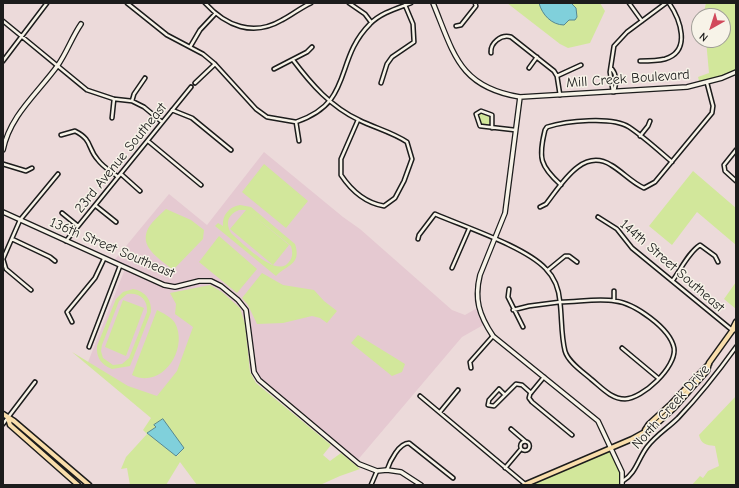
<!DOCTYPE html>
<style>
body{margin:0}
#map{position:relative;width:739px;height:488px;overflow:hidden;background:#ecdada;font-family:"Comic Neue",sans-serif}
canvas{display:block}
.frame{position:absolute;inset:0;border:4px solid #1c1c1c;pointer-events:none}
.north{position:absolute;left:691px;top:8px;width:40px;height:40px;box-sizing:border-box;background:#f7f3e8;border:1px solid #9f9d96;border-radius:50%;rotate:219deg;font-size:11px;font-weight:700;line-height:16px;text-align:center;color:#1c1c1c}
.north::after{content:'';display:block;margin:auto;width:14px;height:18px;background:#d1495b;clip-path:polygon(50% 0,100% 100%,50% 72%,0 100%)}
</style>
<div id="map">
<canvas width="739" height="488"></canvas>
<div class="frame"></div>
<div class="north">N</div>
</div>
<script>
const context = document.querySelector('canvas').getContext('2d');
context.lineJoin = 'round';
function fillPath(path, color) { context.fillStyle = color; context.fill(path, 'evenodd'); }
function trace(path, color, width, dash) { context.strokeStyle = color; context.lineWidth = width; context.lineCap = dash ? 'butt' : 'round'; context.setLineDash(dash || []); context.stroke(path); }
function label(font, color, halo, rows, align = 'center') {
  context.font = font + ' "Comic Neue",sans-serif'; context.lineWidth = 3; context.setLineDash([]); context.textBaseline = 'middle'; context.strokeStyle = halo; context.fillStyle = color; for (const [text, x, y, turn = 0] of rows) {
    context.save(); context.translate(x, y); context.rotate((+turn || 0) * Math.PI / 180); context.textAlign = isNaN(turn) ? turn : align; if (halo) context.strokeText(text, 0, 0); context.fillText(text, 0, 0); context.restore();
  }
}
fillPath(new Path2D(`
 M264,152L343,217L360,229L452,310L465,315L479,307L485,324L462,337L356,462L268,389L254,372L210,334L149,412L88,362L125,269L112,263L169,194L207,225Z`), '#e5c9d1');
fillPath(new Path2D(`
 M507,3H600L605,11L590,43L568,48L560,44Z
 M706,3H736V72L700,84L698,77L709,73L706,40H723V16H703Z
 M480,113L490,117L489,124H481L477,116Z
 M264,164L308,201L286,228L242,192Z
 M693,171L736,208V245L697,212L672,245L649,226Z
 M240,205L251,207L295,244C302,265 286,265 276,276L215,226L218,223L223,226C222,215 229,207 240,205ZM239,210H246L230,229L273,265L289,245L248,211L291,246C293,253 293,259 287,264C274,276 241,242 231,233C225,223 228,214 239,210Z
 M166,209L191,220L204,230L203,239L173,270C162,260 140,249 147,231C150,223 160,215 166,209Z
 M219,236L257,269L237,293L199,262Z
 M262,273L283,285L314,290L324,301L337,311L327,323L320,318L312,316L283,323L257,324L248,305L242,298Z
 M736,282V309L724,299Z
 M210,285L222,292L240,308L245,324L250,372L256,383L331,445L323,455L330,461L341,453L360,469L340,476L320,485H197L180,462L166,485H130L127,468L121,469L126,457L147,434L143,430L151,418L72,352L128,386L157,396L177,371L193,327L175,314L176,304L170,293ZM154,425L184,448L177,456L147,433L156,427Z
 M133,289C145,291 152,300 151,312L130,366L112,369C101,365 96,357 97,346L116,299L123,292ZM127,294C139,292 148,299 147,312L129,358L122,364L113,365L103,358L101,351L102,345L119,301Z
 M123,300L144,308L126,356L105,347Z
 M157,310C163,313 171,317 175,323C189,349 162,390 132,375Z
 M358,335L405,364L402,372L392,376L351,343Z
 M736,396V485H692L700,476L703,478L708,471L719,466L715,446C706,445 701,444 699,435Z
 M610,449L622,475L621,485H527Z`), '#d2e79b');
const water = new Path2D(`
 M539,3H571L576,8L577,17L575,20H569L564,25C552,25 542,15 539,3Z
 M163,419L184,448L176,456L147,433L156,427L154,425Z`);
fillPath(water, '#80d0db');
trace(water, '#58888f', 1);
const street = new Path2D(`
 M127,3L167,35L203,54L215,64L256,109L267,117L296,122L299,141
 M205,3C226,26 253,37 282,20C292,15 300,8 311,3
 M349,3L365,14L371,22
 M629,3L642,21
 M3,21L87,90L114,99L132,101L144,107L162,122
 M456,26L461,25L476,6L475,3
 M190,47L200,30L215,14
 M491,53C490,43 501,34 511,37L554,71L557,76L560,95
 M293,60C311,84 331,107 359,120C375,128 392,132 407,142L412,159L404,181L395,198L384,206C366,203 351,190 341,175V159L358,120
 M3,61L47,3
 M640,61C648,61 657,61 665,59C692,51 680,19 669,3
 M529,68L537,57
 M274,69L307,52L312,47
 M612,69C617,75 616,85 614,92
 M557,76L581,65
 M195,83L215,64
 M381,83L387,64L392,57L414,42L413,24L405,5
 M613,92L610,72L614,46L627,32L666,3
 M132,101L134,94L145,78
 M172,110L192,118L231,150
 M112,118L114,99
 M296,122C355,102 333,61 370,24C380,13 398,8 411,3
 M492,128V115L481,111L476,114L480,126L515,130
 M61,135L75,131C93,140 87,148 98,160C103,167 112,172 118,177
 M640,136L648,126L650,121
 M148,141L201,185
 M736,150L724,165L725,171L736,181
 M3,164L26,171L32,168
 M121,174L140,191
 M561,185C540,166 538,158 545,130L547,127C566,121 612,116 629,127C644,137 658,150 672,162
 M96,206L116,222
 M540,207L546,204C561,185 582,147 611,165C623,172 631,182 644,188L655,182L712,113L713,106L707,83
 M62,213L78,226
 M598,217L617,229L632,248L732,330
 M12,239L50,257L55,261
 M418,239L419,235L435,214C465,227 526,247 546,269C555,278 559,290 560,302C578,302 598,298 615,301C634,303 670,328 674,348C677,367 642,399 625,399C611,399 601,387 591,379C583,372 568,362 565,351C561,335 562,318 560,302L529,306L513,310
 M66,241L191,87
 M452,268L469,229
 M548,270L565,256H569L577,262
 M673,280C681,269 689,252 700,245L715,256L718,262
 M509,289L508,297L523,327
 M31,290L6,269L3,259L20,220L58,174
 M614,291V300
 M72,322L67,312L95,278L104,259
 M89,347L120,266
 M622,348L658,378
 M471,368L470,362L493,336
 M544,377L530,394L529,398L532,402L572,435
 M504,394L499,389L489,400L488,405L494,406L516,384L522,385L531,393
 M420,396L525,484
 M440,412L458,390
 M3,424L35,382
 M511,429L525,441
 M520.5 446a4.5 4.5 0 1 1 9 0a4.5 4.5 0 1 1-9 0Z
 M505,468L521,449
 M387,470C390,461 399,443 409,443L453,478
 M623,481C636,473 638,459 647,447C656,435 668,428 678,418C699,396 718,372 736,347
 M371,485L377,471`);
const secondary = new Path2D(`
 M433,3C454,54 459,87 520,97L687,87L722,78L736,72
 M520,97L505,213L480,275C474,299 479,315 493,336L598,421L622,472V485
 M3,150C10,115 38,93 58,65C67,52 72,37 81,24
 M3,212L164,285L175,287L199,281H211L221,286L238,300L246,310L254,372L259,380L359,464L377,471L387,470L401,472L421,485`);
const primary = new Path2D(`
 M732,330L736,322
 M3,414L14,421L89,485
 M8,418L10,425L78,485
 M645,430L649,424L671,404L709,364
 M524,485L632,439L652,428L674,408L696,383L707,371L709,363L732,331L736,328`);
trace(street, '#1c1c1c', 5.5);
trace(secondary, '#1c1c1c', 6);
trace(primary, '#1c1c1c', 7);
trace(street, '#f7f3e8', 2.5);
trace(secondary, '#f7f3e8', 3.5);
trace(primary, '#f9deab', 4);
label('14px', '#1c1c1c', '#f7f3e8', [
 ["Mill Creek Boulevard",628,79,-4],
 ["23rd Avenue Southeast",121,158,-51],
 ["136th Street Southeast",112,248,23],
 ["144th Street Southeast",672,266,41],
 ["North Creek Drive",671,407,-48]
]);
</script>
